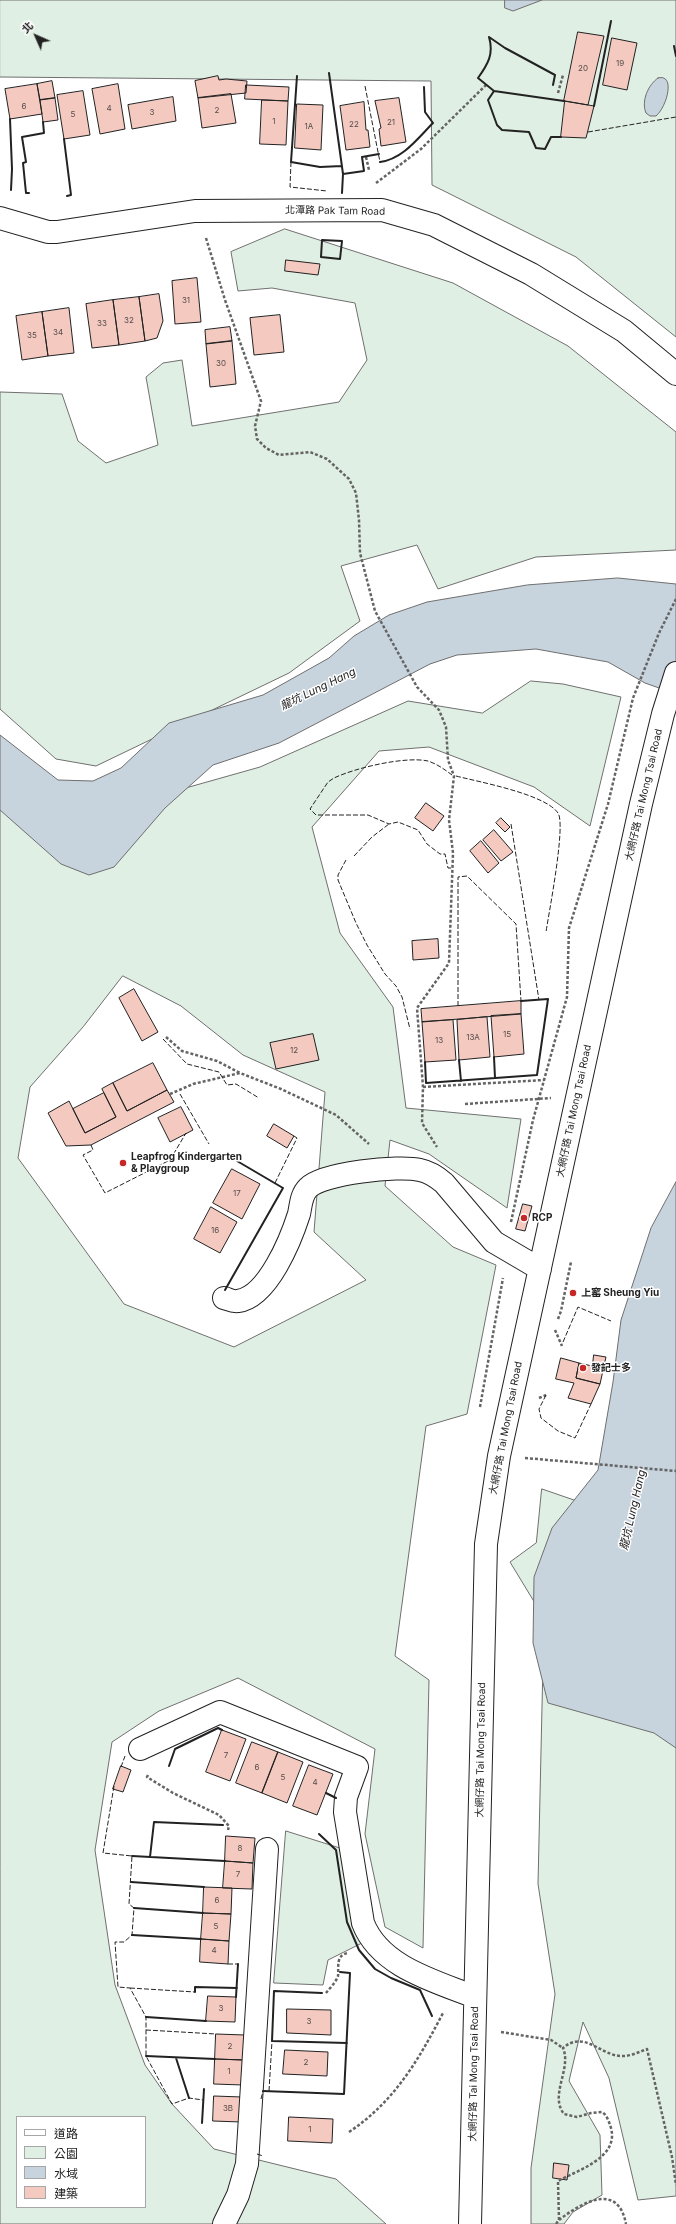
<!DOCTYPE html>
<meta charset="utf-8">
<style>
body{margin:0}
#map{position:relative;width:676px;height:2224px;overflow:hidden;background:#fff;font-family:Inter,"Noto Sans TC",sans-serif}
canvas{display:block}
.legend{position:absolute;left:16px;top:2116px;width:130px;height:92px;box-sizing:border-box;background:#fff;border:1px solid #a7a7a7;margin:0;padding:5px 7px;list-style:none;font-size:12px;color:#222}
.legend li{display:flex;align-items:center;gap:8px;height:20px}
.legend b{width:20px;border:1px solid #a7a7a7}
.north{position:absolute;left:16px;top:16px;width:40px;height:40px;-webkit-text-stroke:3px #fff;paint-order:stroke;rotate:315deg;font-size:11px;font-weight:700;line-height:16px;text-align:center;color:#222}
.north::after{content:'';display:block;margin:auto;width:14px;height:18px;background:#222;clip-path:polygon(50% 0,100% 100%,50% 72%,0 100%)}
</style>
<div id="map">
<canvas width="676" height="2224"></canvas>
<ul class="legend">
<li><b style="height:5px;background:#fff"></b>道路</li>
<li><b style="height:11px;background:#e0efe3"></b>公園</li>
<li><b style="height:11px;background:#c7d3dd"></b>水域</li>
<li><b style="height:11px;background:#f3c9c0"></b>建築</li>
</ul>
<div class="north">北</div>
</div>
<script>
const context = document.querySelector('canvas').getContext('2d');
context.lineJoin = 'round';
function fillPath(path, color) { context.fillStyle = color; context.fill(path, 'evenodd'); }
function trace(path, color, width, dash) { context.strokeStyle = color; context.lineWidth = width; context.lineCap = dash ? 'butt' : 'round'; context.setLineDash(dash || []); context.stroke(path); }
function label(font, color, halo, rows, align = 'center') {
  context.font = font + ' Inter,"Noto Sans TC",sans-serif'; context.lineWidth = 3; context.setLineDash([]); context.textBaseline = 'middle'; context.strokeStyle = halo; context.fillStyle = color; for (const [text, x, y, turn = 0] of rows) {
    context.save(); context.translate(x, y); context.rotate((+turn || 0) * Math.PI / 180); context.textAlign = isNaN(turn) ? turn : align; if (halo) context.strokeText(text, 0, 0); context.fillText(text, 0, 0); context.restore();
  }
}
const green = new Path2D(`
 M0,0H676V337L576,257L432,185L431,81L0,77Z
 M285,229L453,283L568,346L676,432V550L536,557L438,589L417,545L341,566L360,621L289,673L96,766L56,759L0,709V392L62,394L78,441L106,463L158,445L146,377L163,363L182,360L192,426L339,402L367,360L355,303L272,288L238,291L231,252Z
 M531,681L563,684L621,697L590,826L534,787L429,747L379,751L312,827L340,933L393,1007L406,1108L521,1119L507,1208L429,1154L390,1140L385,1186L453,1247L496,1265L467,1414L426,1426L395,1656L429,1680L423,1948L385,1927L365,1834L375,1749L238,1678L159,1711L112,1742L95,1850L115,1985L145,2065L172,2104L214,2149L336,2179L386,2224H0V798L175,791L260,767L408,701L482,713ZM123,976L181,1006L243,1055L325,1092L314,1232L366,1280L234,1347L124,1304L18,1158L30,1087L83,1027ZM17,2117H145V2207H17Z
 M542,1489L603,1510L676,1729V2196L638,2200L609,2078L583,2022L569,2081L600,2135L602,2195L573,2212L564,2224H531V2168L555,1994L538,1884L544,1618L510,1562L536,1543Z
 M286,1831L343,1849L364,1942L328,1960L323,1985L274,1983Z`);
fillPath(green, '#e0efe3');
trace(green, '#6f6f6f', 1);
const water = new Path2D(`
 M505,0H542L513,11L505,8Z
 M658,78C676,73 667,107 656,116H650L646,113C641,101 648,85 658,78Z
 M618,578L676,584V694L645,683L608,662L536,649L457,655L430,664L279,743L213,765L165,808L114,867L89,875L61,864L0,810V735L58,780L93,781L121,768L169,723L263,695L329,658L354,636L389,615L427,602L527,585Z
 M676,1182V1748L654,1733L548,1703L533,1643L534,1577L552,1528L598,1470L613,1382L621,1320L651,1228Z`);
fillPath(water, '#c7d3dd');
trace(water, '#6f6f6f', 1);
const building = new Path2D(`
 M578,32L604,36L588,105L564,101Z
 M612,38L637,43L627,90L603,85Z
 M218,76L219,80L226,79L247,81L246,93L198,98L195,81Z
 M52,81L55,98L40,100L37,84Z
 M37,84L42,114L10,119L5,89Z
 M118,84L125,129L100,134L92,89Z
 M246,85L289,87L288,101L245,99Z
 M83,91L90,135L64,139L57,95Z
 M231,94L236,123L202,128L198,98Z
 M173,97L176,121L132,129L128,105Z
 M55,98L58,120L43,122L40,100Z
 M399,98L406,142L381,146L379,129L381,128L375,101Z
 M262,100L288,101L286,145L260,144Z
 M565,101L594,106L586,138L561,137Z
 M364,102L366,130H368L370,147L346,150L340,106Z
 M297,104L323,105L321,150L295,148Z
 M286,260L320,264L318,275L285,271Z
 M197,278L201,322L175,324L172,281Z
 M159,294L163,321L157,338L145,341L139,297Z
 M139,297L145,341L119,345L113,300Z
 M113,300L119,345L92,348L86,304Z
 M69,308L74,353L48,356L42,312Z
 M42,312L48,356L22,360L16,316Z
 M280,315L284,352L254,355L250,318Z
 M230,327L232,341L206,344L205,330Z
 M232,341L236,384L210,387L206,344Z
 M426,803L444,816L433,831L415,818Z
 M501,818L510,827L505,832L496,823Z
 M494,830L513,852L501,861L483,840Z
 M481,841L499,863L488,873L470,851Z
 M438,939L439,958L413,960L412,941Z
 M134,989L158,1032L142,1041L119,998Z
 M521,1001V1014L422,1022L421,1009Z
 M521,1014L524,1054L494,1057L491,1016Z
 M487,1017L490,1057L459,1060L457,1020Z
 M453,1020L456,1060L425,1062L422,1022Z
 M313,1034L319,1060L276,1069L270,1043Z
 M153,1063L167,1090L127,1111L113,1083Z
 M113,1083L127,1111L167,1090L174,1102L91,1145L66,1146L48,1113L69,1101L85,1133L116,1117L102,1089Z
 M104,1093L116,1117L85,1133L73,1109Z
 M181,1107L193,1130L170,1142L158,1118Z
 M274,1124L294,1136L287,1148L267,1136Z
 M232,1169L260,1184L242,1219L213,1203Z
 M523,1204L532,1206L525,1231L516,1229Z
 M211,1207L237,1222L220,1253L194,1239Z
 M594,1355L606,1357L600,1384L576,1378L579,1363L592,1366Z
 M561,1358L579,1363L576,1378L600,1384L591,1404L568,1398L574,1383L556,1379Z
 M222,1730L246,1739L230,1781L206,1772Z
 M252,1742L278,1752L262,1793L236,1783Z
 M278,1752L303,1762L287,1803L262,1793Z
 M309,1765L333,1774L317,1815L293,1806Z
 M121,1766L131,1770L123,1792L113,1789Z
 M226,1836L255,1838L253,1863L225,1861Z
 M225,1861L253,1863L252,1889L223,1888Z
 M204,1887L232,1888L231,1914L203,1913Z
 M203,1913L231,1914L229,1941L201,1939Z
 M201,1939L229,1941L228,1964L200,1962Z
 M208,1996L236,1997L235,2022L206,2021Z
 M287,2009L331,2010V2035L287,2033Z
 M216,2034L245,2035L244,2060L215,2059Z
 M285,2050L328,2052L327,2076L283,2074Z
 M215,2059L244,2060L243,2085L214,2084Z
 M214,2096L242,2097L241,2122L213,2121Z
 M289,2117L333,2119L332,2143L288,2141Z
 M554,2163L569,2165L567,2180L553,2178Z`);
fillPath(building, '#f3c9c0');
trace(building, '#222', 1);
const minor = new Path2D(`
 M0,218L48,232H57L195,211L382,210L434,225L531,274L624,331L676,374
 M224,1298C228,1299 233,1302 238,1301C268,1297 291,1239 299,1214C301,1205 301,1195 308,1188C322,1173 399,1165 420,1170C430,1172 437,1177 444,1183L494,1242L540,1269
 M140,1749L220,1712L357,1767L346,1797L345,1812L363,1923C380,1967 435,1981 475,1997
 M224,2224L238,2195L247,2164L267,1849
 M470,2224L486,1544L499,1456L641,804L663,714L676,673`);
trace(minor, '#222', 24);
trace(new Path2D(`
 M558,93L563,75
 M366,157L369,170
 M376,183L421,149L486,85
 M206,238L225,300L261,401L255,426L257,439L266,448L279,455L310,452L327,459L349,479L356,493L359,520L360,553L375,611L417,687L439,710L446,727L448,760L454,776L449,820L453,853L449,963L417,1008L423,1087L422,1123L437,1147
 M166,1037L182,1051L217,1061L240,1073
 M423,1087L544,1080
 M170,1094L193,1084L240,1073L281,1089L336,1115L369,1144
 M465,1104L551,1098
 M511,1222L533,1120L567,997L569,928L608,804L633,698L659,633L676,599
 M558,1319L561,1311L571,1262
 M555,1330L562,1346
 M539,1398L546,1395
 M480,1407L503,1278
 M525,1458L676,1471
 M148,1775L147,1777L173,1793L219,1815L229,1826L228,1830
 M326,1993C330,1988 336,1982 338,1976C339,1968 335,1954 349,1953
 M501,2032L551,2040L563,2048
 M349,2132C394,2102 418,2061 443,2013
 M559,2220C581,2203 618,2181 626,2224
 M556,2224L559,2220L558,2181C578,2170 619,2158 611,2128C609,2122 607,2115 602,2112L591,2113L577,2117L564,2114C549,2095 572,2069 563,2048C585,2029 601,2057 623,2056C631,2056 639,2052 647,2049L672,2157L676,2185`), '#646464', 2.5, [3, 2]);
trace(minor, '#fff', 22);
trace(new Path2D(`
 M365,86L380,162
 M588,132L676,117
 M291,162L290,187L327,191
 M456,776C479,782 545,794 558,813C566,825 549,912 546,932
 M511,824L539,1000
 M354,856L372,837L389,824
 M346,860L338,875V880L356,923L367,945L385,974L396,986L402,997L410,1029
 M451,868H448L445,854H440L427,844L418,830L398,822L389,824L368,815H316L310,809L328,782L334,778C355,768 405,756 428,761C437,764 444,769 452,775
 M458,1006V877L467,876L516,924L521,1001
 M163,1039L187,1064L219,1072L227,1085L236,1084L259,1098
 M180,1094L209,1144
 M91,1145L93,1150L83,1155L105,1193L170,1160L186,1133
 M275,1183L297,1138L294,1136
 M563,1342L578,1307L611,1321
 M546,1395L539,1409L541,1418L558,1431L575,1438L591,1404
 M121,1767L125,1756
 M114,1786L103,1853L132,1856L129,1904L134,1908L132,1935L124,1942H115L118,1987L130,1988L146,2017V2056L172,2104L189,2098L203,2100
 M228,1964H238
 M130,1988L195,1992
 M146,2030L216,2034
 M269,2091L272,2041
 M261,2099L263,2091
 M257,2154L263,2156`), '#222', 1, [5, 2]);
trace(new Path2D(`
 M489,37L505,48L555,75L553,85
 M489,37C494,54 488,64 478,78L494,91
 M674,46L676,56
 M329,73L343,174L364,171L362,157L379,154
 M297,76L291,162L320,167L342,166
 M594,106L611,21
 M10,119L12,169L11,190
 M561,137H551L545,149L536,148L529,132L502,130L497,125L488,100L494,91L564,101
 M64,139L71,195L67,196
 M380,162C403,159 418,138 433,123L425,112L424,87
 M29,193H26L23,163L26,162L22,137L44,133L43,122
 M342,193L343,174
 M322,240L342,241L340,259L321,257Z
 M494,1057L495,1078
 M459,1060L461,1081
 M425,1062L426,1083L537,1075L548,999L521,1001
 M225,1290L283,1188L237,1161
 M169,1766L175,1749L218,1728L222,1730
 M326,1793L336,1798
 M319,1834L336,1850L347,1922L359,1950L375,1969L391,1978L420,1990L432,2016
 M132,1856L225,1861
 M150,1857L154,1822L223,1825
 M131,1882L204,1887
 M134,1908L203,1913
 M132,1935L201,1939
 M195,1992V1987L237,1988
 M322,1993L274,1991L272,2041L347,2043
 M236,1997L238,1964
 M146,2017L206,2021
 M146,2056L215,2059
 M176,2058L189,2098
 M263,2091L344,2094L350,1973L340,1972
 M202,2123L204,2089`), '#222', 2);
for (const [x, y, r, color] of [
 [123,1163,4,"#c62828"],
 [524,1218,4,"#c62828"],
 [573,1293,4,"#c62828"],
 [583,1368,4,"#c62828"]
]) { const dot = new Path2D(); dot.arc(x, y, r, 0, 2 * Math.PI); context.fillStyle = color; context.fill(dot); trace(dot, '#fff', 1.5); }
label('8px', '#564c4a', null, [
 ["19",620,64],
 ["20",583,69],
 ["6",24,107],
 ["4",109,109],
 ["2",217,111],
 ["3",152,113],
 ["5",73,115],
 ["1",274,122],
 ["21",391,123],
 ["22",354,125],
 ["1A",309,127],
 ["31",186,301],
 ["32",129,321],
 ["33",102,324],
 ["34",58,333],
 ["35",32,336],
 ["30",221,364],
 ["15",507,1035],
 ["13A",473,1038],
 ["13",439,1041],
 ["12",294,1051],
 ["17",237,1194],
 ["16",215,1231],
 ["7",226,1756],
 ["6",257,1768],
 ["5",283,1778],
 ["4",315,1783],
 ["8",240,1849],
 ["7",238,1875],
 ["6",217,1901],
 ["5",216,1927],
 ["4",214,1951],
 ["3",221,2009],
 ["3",309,2022],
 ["2",230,2047],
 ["2",306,2063],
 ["1",229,2072],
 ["3B",228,2109],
 ["1",310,2130]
]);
label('10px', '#222', '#fff', [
 ["北潭路 Pak Tam Road",335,211,1],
 ["大網仔路 Tai Mong Tsai Road",644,795,-77],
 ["大網仔路 Tai Mong Tsai Road",574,1111,-78],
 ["大網仔路 Tai Mong Tsai Road",506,1428,-79],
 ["大網仔路 Tai Mong Tsai Road",481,1750,-89],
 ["大網仔路 Tai Mong Tsai Road",474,2074,-89]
]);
label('bold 10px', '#222', '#fff', [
 ["Leapfrog Kindergarten",131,1157],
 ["& Playgroup",131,1169],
 ["RCP",532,1218],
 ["上窰 Sheung Yiu",581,1293],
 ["發記士多",591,1368]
], 'left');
label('italic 11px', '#222', '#fff', [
 ["龍坑 Lung Hang",318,689,-26],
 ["龍坑 Lung Hang",633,1510,-77]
]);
</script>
